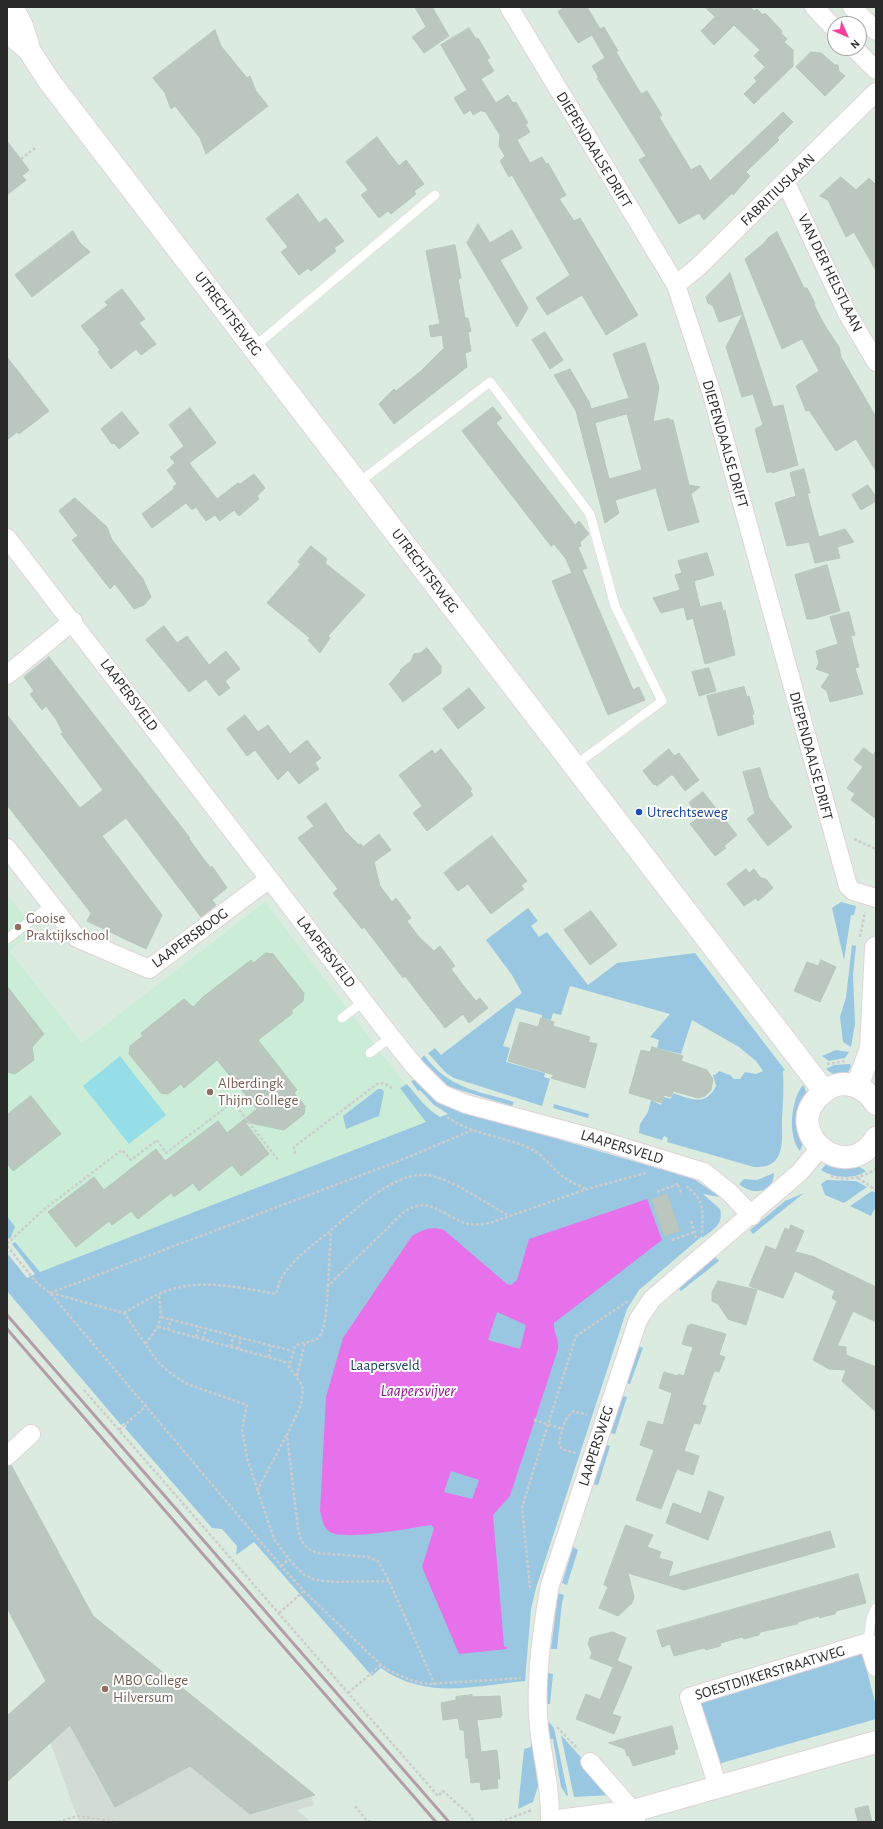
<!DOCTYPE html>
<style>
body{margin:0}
#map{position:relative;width:883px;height:1829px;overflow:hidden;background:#dbebe0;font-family:"Alegreya Sans",sans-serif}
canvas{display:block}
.frame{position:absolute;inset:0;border:8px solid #292929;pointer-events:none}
.north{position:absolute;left:827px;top:16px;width:40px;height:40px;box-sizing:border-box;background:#fff;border:1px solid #a9a9a9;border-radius:50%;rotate:135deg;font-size:11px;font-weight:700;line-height:16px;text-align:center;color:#292929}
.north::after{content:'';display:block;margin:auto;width:14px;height:18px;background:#f53f99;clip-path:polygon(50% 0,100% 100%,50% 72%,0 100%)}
</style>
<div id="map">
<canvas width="883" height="1829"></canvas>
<div class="frame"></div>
<div class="north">N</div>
</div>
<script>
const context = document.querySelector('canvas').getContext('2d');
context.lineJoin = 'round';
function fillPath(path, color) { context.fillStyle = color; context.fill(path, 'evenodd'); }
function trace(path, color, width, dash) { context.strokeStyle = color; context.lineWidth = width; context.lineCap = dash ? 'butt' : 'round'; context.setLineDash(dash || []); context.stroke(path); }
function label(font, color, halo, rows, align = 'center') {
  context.font = font + ' "Alegreya Sans",sans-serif'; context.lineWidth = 4; context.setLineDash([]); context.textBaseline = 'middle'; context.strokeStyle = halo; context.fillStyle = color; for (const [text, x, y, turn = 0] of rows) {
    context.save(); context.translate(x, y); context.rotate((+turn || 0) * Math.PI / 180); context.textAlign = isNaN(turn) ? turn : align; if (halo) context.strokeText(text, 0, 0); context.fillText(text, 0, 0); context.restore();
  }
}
fillPath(new Path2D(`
 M7,894L26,918L24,921L32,933L9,951L82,1043L265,902L406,1085L439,1117L39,1273L7,1233Z`), '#cbedd7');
fillPath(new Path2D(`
 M841,902L856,906L854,915H851L844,960L832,908Z
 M528,908L538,921L531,926L539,937L547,932L588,985L617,963L695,953L785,1070L783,1071C784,1088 783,1104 782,1120C782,1141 786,1169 754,1167L667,1142L668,1138L664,1136L662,1140L639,1133L640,1124L648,1112L651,1100L661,1105L664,1097L671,1099L673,1093C690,1099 706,1107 716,1086L713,1074L715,1075L719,1071L730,1075L734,1079H740L745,1072L756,1074L763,1071L756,1061L739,1047L692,1020L681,1054L657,1048L659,1040L650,1037L670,1014L570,986L561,1015L553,1013L551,1020L542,1018V1015L516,1008L503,1046L510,1048L506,1062L545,1073L544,1077L550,1079L542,1106L454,1078L446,1073L428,1053L435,1048L441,1055L522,993L512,975L486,940Z
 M852,945L856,946L853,975L855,1024L851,1047L843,1042L840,1017L846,997Z
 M836,1050L849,1052L845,1058L829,1061L822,1056Z
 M424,1055C449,1089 476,1090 514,1102L512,1106L447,1086L439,1080L420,1060Z
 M849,1064L851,1065C849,1074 844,1075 835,1076L826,1069L834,1065Z
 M416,1079L434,1099L452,1108L694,1179L720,1197L703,1194L720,1209C724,1224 713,1230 702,1238V1236L639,1290L627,1309L536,1588L531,1609L525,1681C473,1686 426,1700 381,1668L372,1676L254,1542L236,1555L237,1546L222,1529L212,1528L125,1428L127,1426L124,1423L121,1425L7,1291V1253L27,1278L35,1274L12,1244L15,1242L40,1272L426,1122L400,1088L407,1084C417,1096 426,1109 440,1117L448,1114L434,1105L420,1090L418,1091L411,1081Z
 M803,1085C811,1094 806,1140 800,1151C787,1136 791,1099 803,1085Z
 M378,1089H382L384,1092L379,1116L346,1129L343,1116Z
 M554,1104L589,1114L588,1118L553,1108Z
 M827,1163L855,1164L866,1171C854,1180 833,1178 821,1170Z
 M774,1173C774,1193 753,1196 739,1184L744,1179L757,1180Z
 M827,1180L856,1181L867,1187L844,1203L825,1195L821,1184Z
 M872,1191L876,1193V1206L871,1216L850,1206Z
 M804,1193L753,1234L750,1230L785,1201Z
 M7,1216L15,1227L10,1239L7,1238Z
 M715,1257L719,1261L681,1291L678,1288Z
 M638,1346L643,1348L630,1384L626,1383Z
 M622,1396L627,1397L615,1434L610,1433Z
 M606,1445L610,1446L598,1485L593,1484Z
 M573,1547L578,1550L567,1585L562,1583Z
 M558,1593L564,1595L562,1603L557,1649H551Z
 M862,1651L876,1706V1719L718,1764L700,1702Z
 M548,1673L553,1674L550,1704H546Z
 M530,1713L539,1783L533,1802L518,1809L524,1749L531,1747Z
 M549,1722L554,1728L568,1795L567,1796L561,1787L553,1739H550L548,1724Z
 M561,1735L594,1772L611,1795L574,1797Z`), '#99c7e1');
fillPath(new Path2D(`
 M120,1056L166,1115L129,1144L83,1086Z`), '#95dee8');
fillPath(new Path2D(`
 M70,1724L129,1799L190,1766L250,1814L311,1797L314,1805L297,1810L311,1822H79L50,1742Z`), '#d2dcd5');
fillPath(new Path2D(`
 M647,1199L662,1240L554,1323C553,1332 559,1338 558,1349L510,1496L493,1515L504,1646L507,1647V1649L459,1654L422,1567L434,1528L431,1525C411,1528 345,1541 330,1532C323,1528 322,1518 320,1511L326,1397L343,1338L412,1236C424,1229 431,1226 444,1230L507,1284L511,1285L517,1280L529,1239ZM497,1312L526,1325L520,1349L488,1340ZM451,1471L479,1480L472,1499L444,1492Z`), '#e671eb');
const building = new Path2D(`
 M415,7H432L449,36L424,53L412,37L426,27Z
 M565,7H587L600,29L604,27L618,51L616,52L641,94L647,91L662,115L659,117L691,170L700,165L710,181L783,112L793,122L777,138L779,140L746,172L750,176L733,195L732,193L704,220L699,213L679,224L639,160L646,156L597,78H599L592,66L605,58L592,35L578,43L558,12Z
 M705,7H750L754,11L757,9L763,15L765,13L782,31L781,33L787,39L784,42L793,50V66L754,104L744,94L757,81L754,78L765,67L754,56L760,50L734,25L714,45L701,31L715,17Z
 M469,28L476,39L478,38L490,58L487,60L494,71L481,79L496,103L508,95L513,103L516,102L528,123L525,124L530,132L517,140L530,163L542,157L546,164L548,163L566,195L559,199L574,221L580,218L638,315L606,335L582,295L547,315L536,298L570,275L512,175L509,177L500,161L505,156L499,146L500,135L485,111L483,112L482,110L473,115L471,110L464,114L454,98L467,90L441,45Z
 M215,30L221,46L247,78L250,76L256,91L268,106L206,154L200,138L175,106L171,109L165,93L153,78Z
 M811,52L821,53L835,65H838L839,71L845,76L825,96L796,67Z
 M377,137L399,166L406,160L424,184L414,191L416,194L391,214L388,211L379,218L361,195L368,190L346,162Z
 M7,141L29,170L22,176L26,180L7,195Z
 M841,177L856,190L869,178L876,185V271L854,232L846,237L828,200L820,196Z
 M298,194L319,223L326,218L344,241L334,248L336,251L311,271L308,268L299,275L281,252L288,247L266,219Z
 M478,224L490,243L512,230L522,248L500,260L528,308L517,327L467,243Z
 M73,231L80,243L90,252L32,297L15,275Z
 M777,232L804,288H807L815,303L814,305L825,326L839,347L841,357L876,417V471L856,439L836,451L809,410L806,411L796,386L819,371L802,339L782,349L745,259L763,244L769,237Z
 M455,245L461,278L458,279L465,318H468L471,331L468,332L471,351L465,353L467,367L394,424L379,404L394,389L396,391L421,371L444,348L442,335L431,337L429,326L440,324L426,251Z
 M730,273L773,407L783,405L798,465L772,473V471L767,473L755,429L763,425L753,394L742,397L726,347L743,314L719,322L713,306L708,303L706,297Z
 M122,289L145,319L139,323L156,344L141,355L136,349L111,369L98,352L100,350L81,326L108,305L105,302Z
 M545,332L563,360L550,369L532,340Z
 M645,343L659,387L653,422L669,418L670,420H673L689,485L700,487L691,494L699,522L668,531L656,488L615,500L619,513L605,523L576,411L554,375L570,369L589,402L591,409L629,398L613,354ZM627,414L642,470L609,479L595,423Z
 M7,357L49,411L19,434L17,432L7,440Z
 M493,407L502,418L496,423L575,525L579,521L589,534L580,542L581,546L578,547L587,568L582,570L633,690L639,687L645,700L608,715L552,581L572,573L566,559L554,544L551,546L462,431Z
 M190,408L216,443L189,463L217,499L238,483L240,484L254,474L265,488L257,496L259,499L239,516L234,510L220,521L215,515L206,521L196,507L192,510L186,503L152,528L142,514L175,488L173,487L177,484L167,470L175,463L170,457L184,446L169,425Z
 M122,412L139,433L119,449L114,443L112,444L101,429Z
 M804,469L810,493H807L819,537L845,529L854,542L837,547L840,558L815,563L809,542L787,546L775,503L796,496L790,473Z
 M868,485L876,497V501L861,510L852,495Z
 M75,498L107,527L112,540L143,579L151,597L144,605L134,609L115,584L110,589L72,540L78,536L59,511Z
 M311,546L327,559L325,563L365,595L328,636L330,638L320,653L308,640L310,638L267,603L301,564L298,562Z
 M707,553L714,575L694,581L700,607L721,602L723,611L725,610L735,655L705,664L693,618L687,620L684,607L661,613L653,598L680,590L675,575L682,573L678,561Z
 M827,565L840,611L812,619H807L795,575Z
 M849,612L855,635L851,636L859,667L855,668L863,694L830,702L827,691L821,687L830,674L816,669L819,663L816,651L838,644L830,617Z
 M164,626L177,643L187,636L209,665L226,651L240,669L225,681L230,688L219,696L206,679L189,692L146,640Z
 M427,648L441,666V673L403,702L389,684L401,671L400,670L411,661L414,654L420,653Z
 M49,657L190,838L189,839L206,862L211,868L212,866L227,888L212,900L216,905L201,917L126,818L102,836L162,915L146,949L87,921L91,913L7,805V715L80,808L103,790L61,734L63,733L56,719L46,706L42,710L30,694L34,691L24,677Z
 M709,668L716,691L699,696L692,672Z
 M744,687L747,697L749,696L754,714L752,715L754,724L718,736L707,696Z
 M469,688L485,708L458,729L443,709Z
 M245,715L258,732L268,725L290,754L307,740L321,758L315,763L319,769L299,784L288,770L278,780L255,750L247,756L227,729Z
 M864,748L873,755L876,751V819L851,800L855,794L847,788L863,767L854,760Z
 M441,749L472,789L470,791L473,795L427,831L413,813L422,806L399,775L432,750L435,754Z
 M669,749L674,756L679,753L699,780L685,791L673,775H671L657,786L655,784L654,785L643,771Z
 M760,768L769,798L792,827L768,846L747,819L755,813L743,772Z
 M703,792L737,835L724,846L726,848L715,856L690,824L699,817L689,803Z
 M326,803L345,831L359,845L361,844L363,847L379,834L391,850L374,862L380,886L392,902L396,898L411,918L407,921L419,937L434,951L440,946L455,966L451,969L463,985L476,1001L480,998L488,1008L469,1023L463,1014L445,1028L405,976L403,978L364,927L362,929L333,893L338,889L298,838L314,826L307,817Z
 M492,836L527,881L521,885L524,889L491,914L468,884L458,891L444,873Z
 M746,869L749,873L754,869L761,878L766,879L773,888L758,901L756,898L744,906L727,884Z
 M591,911L617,945L590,965L564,930Z
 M266,953L273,954L304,993L303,1001L291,1011L293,1013L258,1040L297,1090L294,1093L305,1106L304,1114L284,1130L245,1122L269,1154L241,1176L232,1165L199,1191L193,1183L174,1197L171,1193L138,1219L131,1211L112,1225L109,1221L76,1247L48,1212L94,1177L104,1190L156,1149L165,1161L218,1121L227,1133L257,1109L217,1060L184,1088L181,1084L168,1094L161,1093L129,1054L130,1046L143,1036L141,1033L184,999L193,1007L203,997L251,960L253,963Z
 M821,960L836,967L820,1002L794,991L807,962L818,966Z
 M7,986L44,1034L32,1047L34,1060L15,1074L7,1072Z
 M541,1018L554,1022L553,1026L590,1037L588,1042L597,1044L585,1088L551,1078L554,1075L508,1061L520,1022L538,1027Z
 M652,1047L683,1056L681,1061L707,1070L713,1079L711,1090L705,1096L698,1098L673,1091L671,1097L664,1095L662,1103L629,1093L641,1050L650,1052Z
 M31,1096L61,1134L13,1171L7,1163V1115Z
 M667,1194L680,1231L664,1236L652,1200Z
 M791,1225L804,1231L795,1252L812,1256L876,1287V1322L853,1311L837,1346L846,1347V1355L876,1367V1412L842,1381L846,1370L829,1369L813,1360L837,1301L832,1298L835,1291L795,1271L783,1298L749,1286L766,1246L776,1250L785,1228L789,1230Z
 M718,1281L757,1290L746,1325L728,1319L718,1304L712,1301V1293Z
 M691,1324L726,1334L719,1355L725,1357L719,1372L714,1371L702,1405L706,1406L700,1424L694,1423L684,1451L699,1456L693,1475L677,1469L661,1509L636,1500L654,1450L640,1445L648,1421L663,1425L672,1393L659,1388L664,1372L678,1376V1374L684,1376L693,1347L682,1344L688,1325L690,1326Z
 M11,1465L93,1616L315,1795L250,1814L190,1766L115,1807L70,1725L7,1782V1716L46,1681L7,1608V1466Z
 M709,1491L724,1497L708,1540L666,1523L673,1503L701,1514Z
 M626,1525L653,1535L647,1547L661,1552L659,1558L673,1562L668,1577L830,1531L835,1547L684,1590L628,1573L634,1597L632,1603L618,1616L599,1608L608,1587L604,1585Z
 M858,1574L866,1603L836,1611L835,1614L826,1616L820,1618L818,1616L798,1622L797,1624L760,1632L759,1635L751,1637L744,1639L742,1637L721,1643L720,1646L706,1650L704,1648L674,1656L670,1644L662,1647L657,1631Z
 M613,1632L626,1638L617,1661L632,1667L612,1714L621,1717L614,1734L576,1719L586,1694L600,1700L613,1667L590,1658L592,1653L588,1644L590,1638Z
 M472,1695V1697L500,1696L502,1715H501V1717L477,1720L481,1752L497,1750L500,1779H497L498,1788L481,1790L480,1782L471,1783L468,1758H466L464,1730H460L458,1718L443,1720L441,1703L456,1700V1697Z
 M672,1726L678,1749L674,1750L675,1754L633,1766L629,1755L627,1756L625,1749L609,1743Z
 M868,1806L872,1822H858L855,1809Z`);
fillPath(building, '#bbc7be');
trace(building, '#b5c6bb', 1);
const service = new Path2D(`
 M254,347L435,195
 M358,483L490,382L590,514L615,606L662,701L574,766
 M7,939L51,905
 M342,1018L364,1001
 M370,1053L391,1037
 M868,1642L871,1618L876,1608`);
const minor = new Path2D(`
 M509,7L676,285L711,391L848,886L853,891L876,898
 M814,7L835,29
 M852,7L876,31
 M854,48L876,70
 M786,183L847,313L876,362
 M676,285L698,267L876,92
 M7,538L391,1037L416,1068L442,1094L466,1104L593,1138L704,1172L729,1192L752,1216
 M7,675L73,621
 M7,848L77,938L149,969L269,879
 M7,1456L31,1434
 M590,1762L633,1811L636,1822
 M718,1787L689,1697L868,1642L876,1667
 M550,1822C551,1790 543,1760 539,1728C534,1683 542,1629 550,1585L638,1320L652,1299L800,1172L820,1148`);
const tertiary = new Path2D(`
 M857,1086L871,1049L876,948`);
const secondary = new Path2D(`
 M12,7L22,26L28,45
 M7,29L14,37L29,50L49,81L824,1091
 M876,1104C869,1092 858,1085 844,1084C833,1084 825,1090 818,1097C782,1133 847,1186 876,1138
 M552,1822L633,1811L876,1742`);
trace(service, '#e2d1d9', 10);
trace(minor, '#e2d1d9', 20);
trace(tertiary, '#e2d1d9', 24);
trace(secondary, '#e2d1d9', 24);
trace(new Path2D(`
 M21,159L35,148
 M854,839L876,849
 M860,937L865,912
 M827,1064L845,1061
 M447,1117C471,1134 501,1136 527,1147C543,1154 550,1166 562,1176C570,1182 578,1185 586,1189
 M295,1154L294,1147L377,1084L384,1083L392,1088
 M831,1176C846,1182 863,1177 876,1169
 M858,1178L876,1190
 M678,1185L682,1195
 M686,1186C705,1200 703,1211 702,1233
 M657,1192L678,1184
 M691,1221L696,1238
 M672,1240L695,1232
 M7,1244L42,1211L122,1150L131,1160L157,1140L166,1153L233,1102L279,1161
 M7,1246L36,1282L50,1293L281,1566L304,1591L381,1665C396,1675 410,1681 428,1684L521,1678
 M328,1286L331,1231
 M50,1293L396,1162L473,1130
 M51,1293L124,1313L157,1361L169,1372L187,1384L247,1405L242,1429L247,1458L274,1539L289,1559L303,1574L315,1580L333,1582L389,1581
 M124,1313C140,1304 158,1292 176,1288C209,1280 243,1288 276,1294C278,1287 280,1279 284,1274C296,1257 314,1244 330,1231C354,1211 392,1173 426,1175C449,1177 486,1203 507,1215
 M161,1317L292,1351
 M158,1327L289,1363
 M168,1330L171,1319
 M196,1337L199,1327
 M203,1339L206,1329
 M145,1344C162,1323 162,1321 159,1295
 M231,1347L233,1336
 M238,1349L241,1338
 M269,1357L271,1346
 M297,1376L305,1342
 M84,1390L438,1796L443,1791L471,1816L474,1822
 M534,1420L563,1429
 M119,1430L147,1405
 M576,1453L562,1449L559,1444C561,1433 564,1417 574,1411L587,1415
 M257,1491L286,1436
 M281,1566L289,1559
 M530,1588L522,1507L576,1336L628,1301
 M279,1613L304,1591
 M435,1685L389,1581L378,1561L368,1557L317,1553L307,1548L301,1540L298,1529L287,1435L301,1405L303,1390L302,1385L289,1367L295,1346C302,1342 310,1343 317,1339C327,1332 327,1298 328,1286L405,1211C430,1196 442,1215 465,1223C474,1226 481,1224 490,1223L587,1189L646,1173
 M348,1693L381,1665
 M557,1727L578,1749
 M355,1806L366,1820L371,1822
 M58,1822L77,1816L118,1822
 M500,1822L532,1810`), '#ccc', 2.5, [3, 2]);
trace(service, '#fff', 9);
trace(minor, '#fff', 18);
trace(tertiary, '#fff', 22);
trace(secondary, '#fff', 22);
trace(new Path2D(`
 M7,1315L449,1822
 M7,1329L436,1822`), '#b39ea8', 3);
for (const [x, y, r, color] of [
 [639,812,4,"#1a4fb4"],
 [18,927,4,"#8d6e63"],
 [210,1092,4,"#8d6e63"],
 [105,1689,4,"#8d6e63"]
]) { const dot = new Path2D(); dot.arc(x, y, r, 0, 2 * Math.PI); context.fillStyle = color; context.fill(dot); trace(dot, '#fff', 1.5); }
label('15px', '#292929', '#fff', [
 ["DIEPENDAALSE DRIFT",594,150,59],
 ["FABRITIUSLAAN",778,190,-44],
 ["VAN DER HELSTLAAN",830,273,64],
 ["UTRECHTSEWEG",228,314,53],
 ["DIEPENDAALSE DRIFT",725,444,74],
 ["UTRECHTSEWEG",425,571,53],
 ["LAAPERSVELD",129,695,53],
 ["DIEPENDAALSE DRIFT",811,756,75],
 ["LAAPERSBOOG",190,938,-36],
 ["LAAPERSVELD",326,952,52],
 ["LAAPERSVELD",622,1147,17],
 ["LAAPERSWEG",596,1446,-72],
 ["SOESTDIJKERSTRAATWEG",770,1673,-17]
]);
label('15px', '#164399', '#fff', [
 ["Utrechtseweg",647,812]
], 'left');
label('15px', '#785e54', '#fff', [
 ["Gooise",26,918],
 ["Praktijkschool",26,935],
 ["Alberdingk",218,1083],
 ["Thijm College",218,1100],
 ["MBO College",113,1680],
 ["Hilversum",113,1697]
], 'left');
label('15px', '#1b4164', '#fff', [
 ["Laapersveld",385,1365]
]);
label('italic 16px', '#961191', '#fff', [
 ["Laapersvijver",418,1391]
]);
</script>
